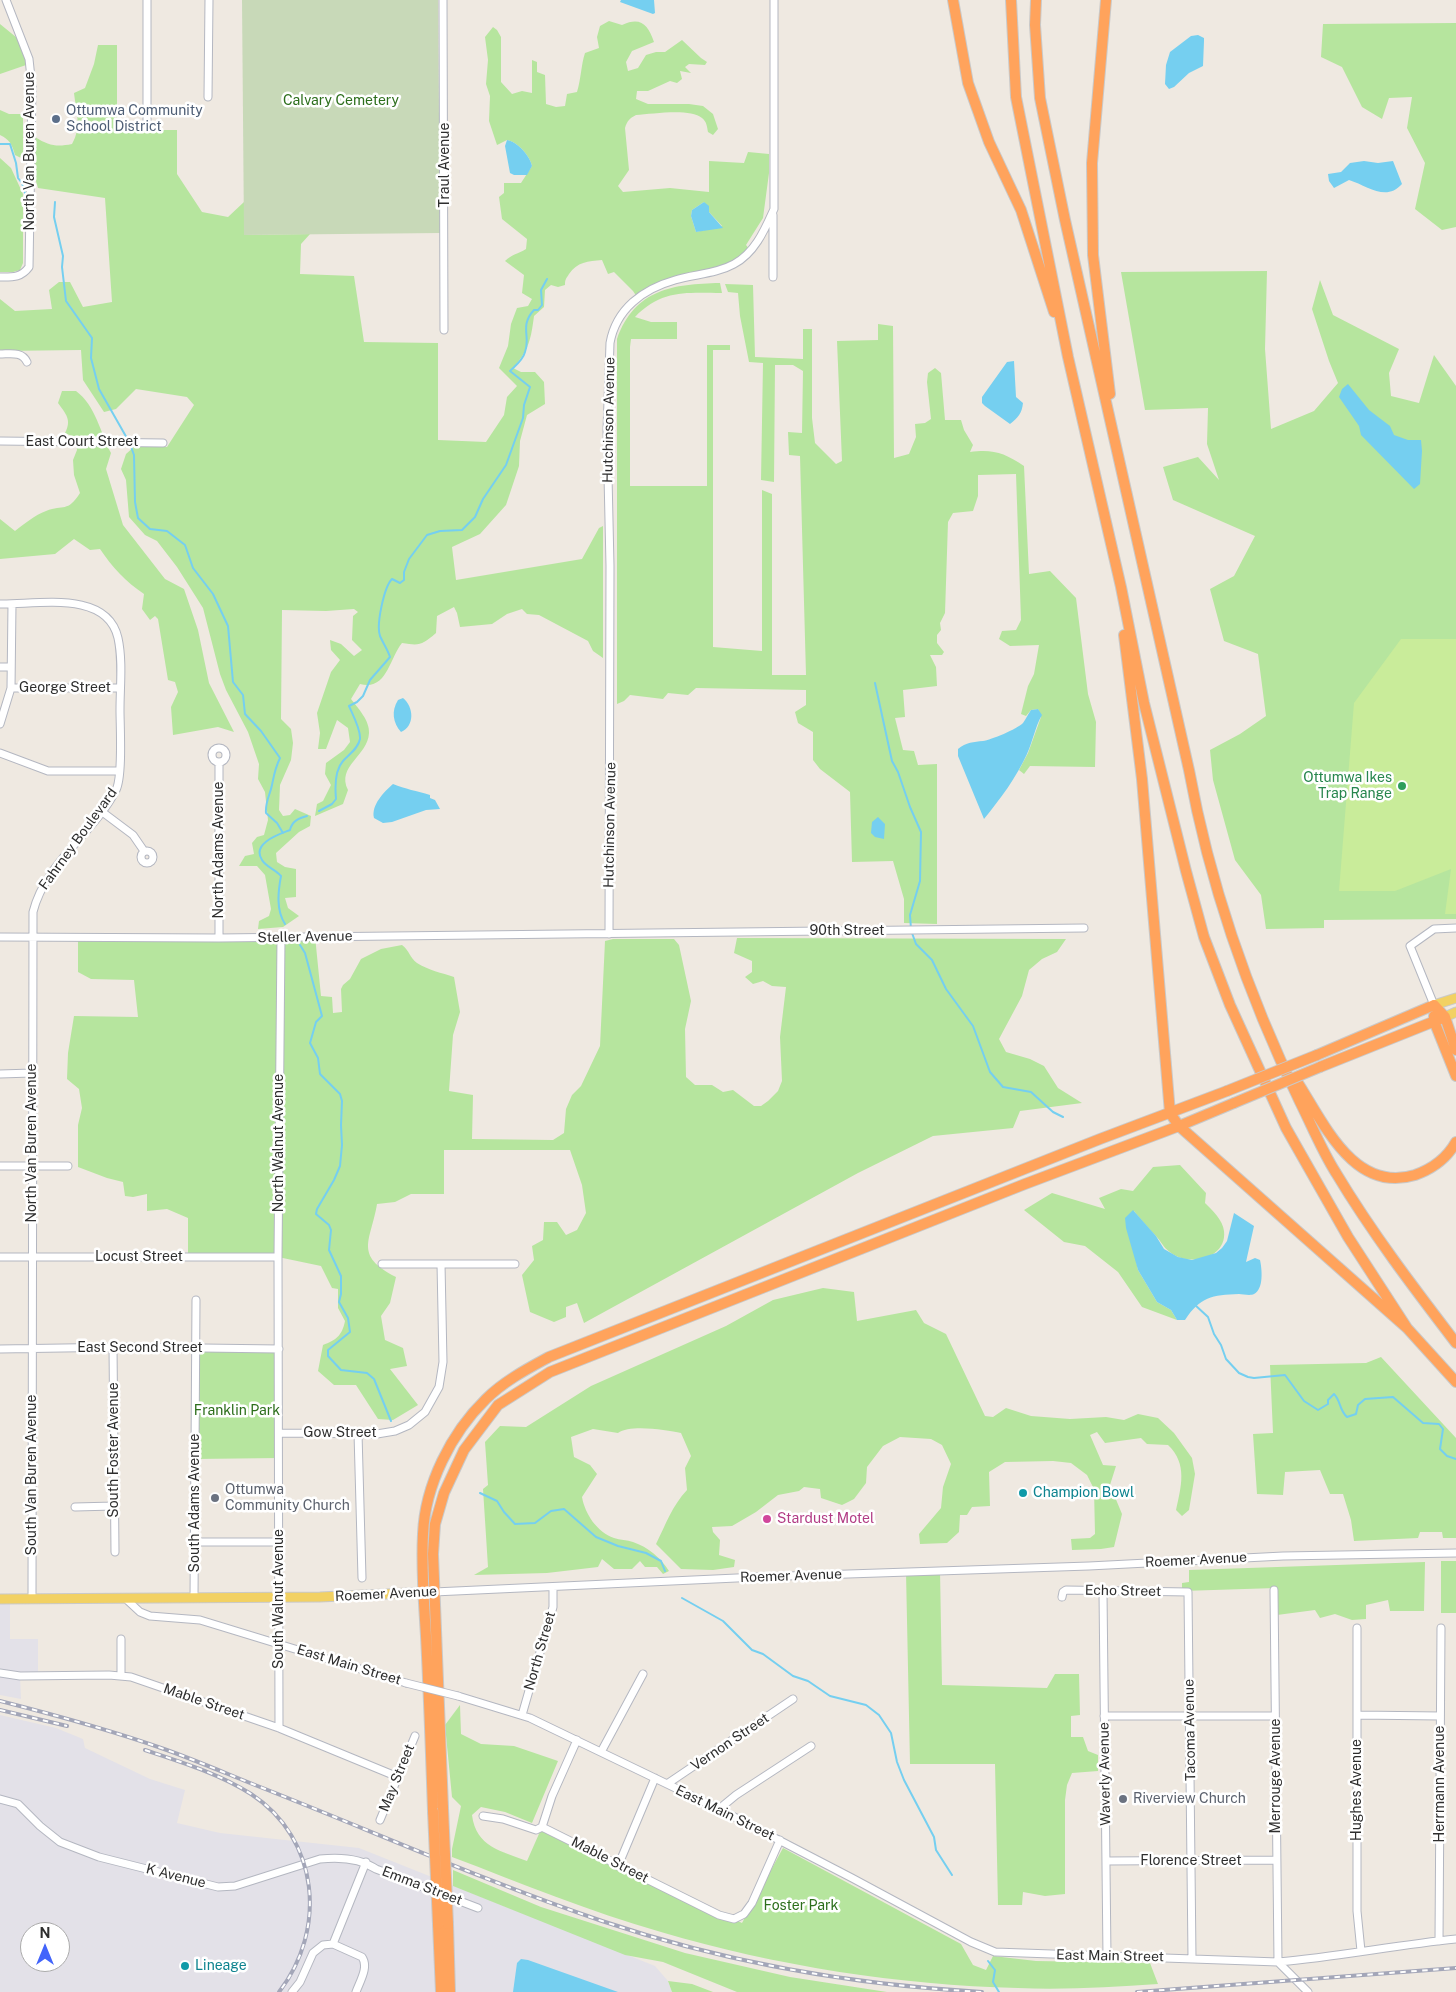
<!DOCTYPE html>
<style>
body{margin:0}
#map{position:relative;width:1456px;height:1992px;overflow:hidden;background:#efe9e1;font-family:"Public Sans",sans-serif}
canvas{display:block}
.north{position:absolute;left:20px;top:1922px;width:50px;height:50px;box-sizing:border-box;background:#fff;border:1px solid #ababab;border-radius:50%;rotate:0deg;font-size:14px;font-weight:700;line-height:20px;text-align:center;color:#2e2e2e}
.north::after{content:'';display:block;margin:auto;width:18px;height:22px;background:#4264fb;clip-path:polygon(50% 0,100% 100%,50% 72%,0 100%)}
</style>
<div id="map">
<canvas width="1456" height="1992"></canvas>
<div class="north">N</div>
</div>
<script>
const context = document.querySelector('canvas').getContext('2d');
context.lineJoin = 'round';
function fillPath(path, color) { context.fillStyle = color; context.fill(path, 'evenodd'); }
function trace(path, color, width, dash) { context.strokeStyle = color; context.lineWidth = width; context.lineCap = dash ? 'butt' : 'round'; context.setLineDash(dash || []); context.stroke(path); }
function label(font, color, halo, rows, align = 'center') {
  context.font = font + ' "Public Sans",sans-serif'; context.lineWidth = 5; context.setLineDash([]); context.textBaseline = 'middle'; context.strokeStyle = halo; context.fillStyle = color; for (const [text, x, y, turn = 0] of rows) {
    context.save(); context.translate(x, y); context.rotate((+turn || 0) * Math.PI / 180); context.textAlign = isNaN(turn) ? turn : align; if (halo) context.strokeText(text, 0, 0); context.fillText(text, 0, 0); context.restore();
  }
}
fillPath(new Path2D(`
 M0,1603H10V1639H38V1676H20L21,1699L0,1695Z
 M0,1715L56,1728L83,1739L85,1748L150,1779L185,1790L177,1823L220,1833L359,1848L655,1966L668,1981L672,1992H0ZM30,1932H60V1962H30Z`), '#e3e1e8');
fillPath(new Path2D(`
 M609,21L622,25C641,16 648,25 654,42L632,51L626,62L628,71L638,68L646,55L656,52H665L682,40L701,58L707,62L705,65L689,64L685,67L691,73L680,71L682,79L677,83L670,81L648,91H637L636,99L648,104H689L703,106L713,114L718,129L713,135L708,132C707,127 707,122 702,118C690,108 653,114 636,115C630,118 627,121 625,128L629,170L618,186L623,192L670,188L709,192V161L744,163L748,152L769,154V173L763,218L746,245L750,250L734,264L675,280L637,297L633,291L614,272L608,274L602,260C588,261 577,262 569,274C566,279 565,279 565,285L558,287L551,285L545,290L544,307L534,316C531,339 529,350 513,368L521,372H535L544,382L545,404L527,415L520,441L519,466L506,505L480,534L452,547L456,580L582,559L599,528L603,526V658L593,651L588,641L539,615L527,614L522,609L507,614L492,624L460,627L457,613L454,607L437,616L436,633C422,645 420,646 402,643C389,659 387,691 360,684L351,699C358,708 370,721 369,733C368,756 336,766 348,790L343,804L315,816L317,804L323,801L331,785L325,774L326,763L344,750L350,742L348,728L337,720L326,749H318L320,733L317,713L331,672L340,660L331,650L330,640L341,644L354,656L362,650L352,640L353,616L358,612L354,609L326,611L282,610L281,719L291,729L293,743L291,760L280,785L279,810L283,816L290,815L295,809L311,816L310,826L299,832L276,853L277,862L285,867L296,869V897L285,898L288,908L299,916L283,927L258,929L259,921L269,916L271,909L265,875L257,866H239L245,856L254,854L252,843L257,837L264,835L268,820L265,792L258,779L259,764L248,732L226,690L220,674L203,608L177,567L157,541L145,535L129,517L126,480L121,469L126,454L135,446L167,447L194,405L187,397L136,389L116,409L104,412L83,380L81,350L0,351V299L15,311L52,309L49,290L59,282H70L83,307L112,302L105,198L38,188L35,178V137C49,146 57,147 72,144C82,127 76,111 74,93L85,88L94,64L98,45H117V130H177V174L202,212L228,217L244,202V235L310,234L301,244L300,274L354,276L364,342L438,343V440L486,442L504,415L507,397L517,386L499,368L508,346L511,324L517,308L528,306L532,299L522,293L524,275L505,261C512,254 518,254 526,249L527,239L502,219L499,197L504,193V183H521L532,166C530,156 518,142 507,140L497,145L489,121L490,96L486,84L488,60L485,37L493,27L497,30L501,37V82L512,94L522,91L532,93V60L537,62V72L545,75L546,104L556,107L565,106L567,94L577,92C581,79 581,65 585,53L599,48L597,37L600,26ZM704,202L709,212L722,226L696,232L691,216L692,210Z
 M1456,23V227L1442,230L1415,209L1425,163L1407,128L1412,97L1389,98L1382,119L1362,107L1342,67L1321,57L1323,24Z
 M0,24L22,42L29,64L0,74Z
 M0,110L9,114H23V159L15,155C12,144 10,140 0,135Z
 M0,158L11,168L23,194V263L20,270L13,272H0Z
 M1267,271L1265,349L1271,429L1314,411L1338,383L1329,361L1312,309L1320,280L1333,315L1399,349L1389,373L1391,396L1419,403L1434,355L1456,386V919L1324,920V928L1266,929L1261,895L1235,860L1213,780L1210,750L1240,734L1266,716L1258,654L1224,641L1210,589L1234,576L1255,536L1173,500L1163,467L1198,457L1219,480L1207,444L1208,408L1145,410L1121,272Z
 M720,283L722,293C687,293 662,289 635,317L651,322H677V339H631L630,347V486H707V345H730V350H713V647L762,651V490L772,494V675H806L800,456L789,455L788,432L802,433L803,371L793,365H775L774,482L761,480L763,363L749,362L740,316L738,293L728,292L725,284L753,285L755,357L803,359V329H812V418L815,443L836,464L842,461L837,341L878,340V324L893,326L894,458L909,454L916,437L915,424L925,423L931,419L927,382L928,373L935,368L941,373L945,420H961L964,430L973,445L970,452C994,449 1004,453 1024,466L1029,574L1050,571L1076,598L1088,694L1096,722L1095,767L1030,766L1024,774L1019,770L1028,753L1041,717L1038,709L1031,710L1026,716L1021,714L1028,686L1034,674L1039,645L1010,646L999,639L1002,631L1016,630L1021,620L1016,474L978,475V496L973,511L953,513L948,522L945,613L940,623L941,630L937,635V643L944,652L942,655H930L936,667L937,686L903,690L905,717L895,718L903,750L914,751L918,765L937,764V924L904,923V899L893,861L852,862L850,792L820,769L813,760V732L798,723L795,712L806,705V690L696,688L688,695L668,693L663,699L630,695L624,701L617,704V339C635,289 673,284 720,283Z
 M62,391H76C96,406 100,432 111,453L106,469L123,525L165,579L184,589L198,630L209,683L234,732L218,727L173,735L171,707L178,692L175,682L168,680L158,619L155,616L150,620L142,609L144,594C126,582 112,567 100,549L90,550L74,539L55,554L0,559V519L15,531C24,524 35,515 46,511C64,504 67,513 80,493L74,475L73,460L77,450L76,438L65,433C72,420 66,414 58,403Z
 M315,936L321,996L332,997L333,1013L342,1012L341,989L343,985L350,979L361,959L381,949L402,945C409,950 410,958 417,963C428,970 442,973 454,977L460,1012L453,1035L449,1091L473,1095L472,1139L553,1140L564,1133L566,1109L572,1095L581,1086L600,1046L605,941L613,939H674L679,945L691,1001L685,1029L686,1077L695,1085H712L723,1092L733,1090L754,1106H761L768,1101L778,1091L782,1081L780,1037L786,987L772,986L763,981L753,984L745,977L752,972V961L734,953L737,938L1066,939L1057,952L1042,959L1029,970L1022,996L999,1039L1006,1052L1030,1059L1044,1066L1058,1088L1082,1103L1020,1111L1013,1128L933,1136L858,1173L584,1323L577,1303L566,1307V1317L554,1322L530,1312L522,1275L534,1260L532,1246L543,1240L544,1222H557L566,1235L577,1230L586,1213L582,1185L570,1150H444V1194H411L395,1202L377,1204C371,1241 353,1255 396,1277L390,1303L381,1316L385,1340L403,1348L407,1366L390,1369L418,1405L393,1420L378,1419L356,1385H334L318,1371L323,1345C336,1340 342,1336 345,1321L338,1308V1289L332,1288L321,1266L278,1257H188V1218L167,1209L147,1211V1194L133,1197L125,1196L123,1182L107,1178L78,1167V1125L82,1108L79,1089L67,1079L68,1053L74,1016L138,1017L134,980L91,979L78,972V937Z
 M1180,1165L1206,1193L1205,1203C1212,1210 1223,1220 1224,1231C1227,1257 1194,1265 1176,1256C1162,1248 1164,1244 1154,1234C1147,1226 1140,1219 1134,1211V1251L1138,1270L1157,1302L1171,1310L1177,1320L1142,1307L1118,1272L1085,1246L1064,1242L1024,1210L1052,1193L1105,1209L1099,1198L1121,1189L1133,1191L1153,1167Z
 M823,1288L854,1292L857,1321L916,1310L924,1323L946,1334L985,1416L993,1417L1006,1408L1031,1416L1070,1419L1106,1417L1124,1420L1138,1414L1158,1418L1174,1433L1192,1458L1195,1474L1189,1510L1182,1516L1176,1510C1181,1487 1188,1464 1168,1445L1147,1444L1141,1438L1105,1443L1097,1432L1090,1435L1103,1465L1116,1466L1110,1485L1122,1514L1114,1547L1101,1549L1072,1550L1071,1539L1090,1538L1095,1534L1094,1489L1087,1475L1071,1463L1053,1461L1005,1462L989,1472L990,1506L972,1507L967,1515H960L959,1532L947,1543L920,1544L919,1534L941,1508L943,1487L951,1464L942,1445L931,1439L900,1437L883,1446L867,1467L866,1483L854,1499L842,1505L821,1498L820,1489L804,1487L799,1491L778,1495L756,1512L732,1526L712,1527L713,1532L720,1540L719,1555L735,1560L734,1567L713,1570L681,1569L656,1544C666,1524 672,1506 687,1490L685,1468L691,1456L681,1433C667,1430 630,1424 618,1433L593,1429L571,1437L574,1457L590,1465L597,1474L582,1497C585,1514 597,1532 614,1538C620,1540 627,1540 633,1542C648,1547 661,1558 669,1571L663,1574L657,1567H645L640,1561L632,1569H614L602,1559L598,1567L547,1573L474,1575L488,1567L483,1489L488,1485L485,1442L500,1426L526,1427L591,1386L726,1326L773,1300Z
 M196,1348L279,1349V1458L195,1459Z
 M1381,1357L1456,1438V1538H1443L1442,1532H1420L1418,1538L1354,1541L1351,1520L1343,1494H1330L1320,1470L1285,1472L1283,1495L1257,1494L1253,1434L1273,1433L1270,1365L1366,1363Z
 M1441,1561H1456V1613H1441Z
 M1425,1562L1424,1611H1390L1388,1600L1366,1605V1619L1352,1620L1335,1614L1320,1618L1315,1610L1277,1615L1276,1588L1182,1591V1583L1189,1582V1570Z
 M940,1570L942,1685L1047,1688L1055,1674H1079L1080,1715L1071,1716V1737H1083L1088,1751L1098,1755V1771L1072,1773L1067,1785L1065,1800V1894L1045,1896L1023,1892L1022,1905H998L995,1764H910L906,1572Z
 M460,1705L461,1734L481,1744L514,1746L558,1761L532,1823L505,1812L481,1807L472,1815C476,1847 501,1851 527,1861L542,1827L742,1923L783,1848L961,1944L973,1965L986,1970L993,1956L1036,1961L1150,1963L1158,1984C1111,1987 1065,1990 1018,1988C899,1985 776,1966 661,1932C590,1912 521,1883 452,1857V1849L461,1806L452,1797L445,1725Z
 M453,1870L541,1907L685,1953L790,1977L887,1992H737L663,1962L625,1955L453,1886Z
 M668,1981L692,1984L713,1992H672Z`), '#b6e59e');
fillPath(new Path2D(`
 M242,0H438L440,233L244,235Z`), '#c8d9b8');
fillPath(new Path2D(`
 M1401,639H1456V914H1445L1451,869L1395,891H1339L1354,703Z`), '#c9ec9a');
fillPath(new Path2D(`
 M621,0H654L655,13L653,14L620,2Z
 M1198,35L1204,38V41L1203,66L1189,73L1174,87L1169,89L1165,84L1166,65L1170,52L1191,36Z
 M507,140C518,142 530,156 532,166L527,175H514L510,173L505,146Z
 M1364,161L1378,163L1393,161L1402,184C1386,202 1368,186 1349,180L1334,188L1329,181L1328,174L1341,172L1350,163Z
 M704,202L709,206V212L723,228L696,232L691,216L692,210Z
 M1014,361L1016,397L1023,403C1022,413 1018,418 1010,424L985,406L982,403V397L1007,362Z
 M1348,384L1369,410L1390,426L1394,435L1408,440H1421L1422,451L1420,484L1414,489L1361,435L1359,426L1339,397L1342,389Z
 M403,698C414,707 415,726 401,732C393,723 391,711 398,700Z
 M1038,709L1042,715C1035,727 1033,741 1027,754C1016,778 1001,798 984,819L958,756V749C966,742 974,742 983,741C991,740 1017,729 1023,723C1026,719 1028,714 1031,710Z
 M393,784C405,789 417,791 430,795V798L435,800L440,809L426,810L392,822L383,823L374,818C371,805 384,792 393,784Z
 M878,817L885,824L884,839L875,837L871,833L872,822Z
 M1133,1210L1156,1236L1164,1249L1178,1257L1192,1260L1216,1253L1222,1248L1227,1241L1234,1213L1254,1226L1246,1262L1255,1258L1260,1260C1262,1269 1264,1289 1254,1294C1250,1296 1243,1294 1239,1294C1212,1295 1200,1297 1185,1320H1177L1171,1310L1157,1302L1138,1270L1126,1228L1125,1218Z
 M521,1959L528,1960L618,1992H513L517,1963Z`), '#75cff0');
trace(new Path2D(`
 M0,144H10L16,163L18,178L22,183L25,193
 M55,202L54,217L63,256L62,267L66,301L92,338L91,358L99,389L128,440
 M130,444L134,455L135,502L138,518L150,529L167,531L185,545L193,568L213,594L228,626L233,682L243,695L245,714L261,731L280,758C275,768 274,775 272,785C270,795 265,802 266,813L277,823L283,833
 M875,683L892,761L898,772L910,807L921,832L920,881L910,915L911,929
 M319,811L332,804L336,799C335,788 335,770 343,761C349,754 358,749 360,739C361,730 353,715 349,706L357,702L363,696L370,680L390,657C388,650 383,643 380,636C376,625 384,587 392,579L400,583L404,580V572L409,559L427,535L440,531L462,530L475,517L483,499L506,465L523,418L524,405L530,387L510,371C516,365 523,360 525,352C531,337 519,326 534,310H538L542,305L541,290L547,279
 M285,924C276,910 278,892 281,876C275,869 266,867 262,860C251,843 280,834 290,830C292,821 299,818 307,816
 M912,933L916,944L932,960L946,989L973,1026L990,1072L1003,1087L1031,1092L1053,1112L1063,1117
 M300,945L305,953L322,1016L316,1022L310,1043L318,1058L320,1074L340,1094L342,1101L341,1125L342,1145L340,1166L334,1180L317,1209L316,1214L329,1225L331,1230L329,1250L341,1276V1294L339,1302L348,1318L350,1332L328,1350V1356L341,1370L367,1373L374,1379L391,1421
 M1194,1304L1208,1317L1214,1334L1221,1345L1226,1359L1239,1373L1248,1377L1254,1378L1285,1375L1304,1401L1318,1410L1328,1404V1400L1334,1394C1341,1401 1339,1410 1347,1417L1356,1414L1358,1405L1365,1399L1393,1397L1423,1423L1439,1424L1443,1429L1440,1449L1447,1456L1456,1459
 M480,1493L497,1501L504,1512L515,1524L535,1523L551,1511L564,1509L596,1537L618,1546L646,1553L661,1561L665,1571
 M682,1598L723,1621L752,1650L763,1654L793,1676L808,1681L830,1696L866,1705L879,1715L891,1733L897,1762L904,1780L934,1837L936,1850L952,1875
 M988,1961L995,1970L993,1982L999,1992`), '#75cff0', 2);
const minor = new Path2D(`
 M147,0V122
 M443,0L444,330
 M208,97L209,0
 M0,277C12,277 21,278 29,267L32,87L29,59L6,0
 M773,277V215
 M0,354C10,354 22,351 27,362
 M0,441L163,443
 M0,604C35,605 107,589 118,638C123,661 120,686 120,710C120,727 123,776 116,790C94,833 45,863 33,912L32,1599
 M0,667H11
 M11,688H120
 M0,724L11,688L12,604
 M212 755a7 7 0 1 1 14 0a7 7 0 1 1-14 0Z
 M0,753L48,771H119
 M101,811L133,835L144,851
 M141 857a6 6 0 1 1 12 0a6 6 0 1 1-12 0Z
 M609,934L610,566L607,430L610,343C616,309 643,289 675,280C695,274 716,274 734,264C755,253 765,229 774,209V0
 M0,937L219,938L1084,928
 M219,938V762
 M1434,1005L1410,946L1434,929L1456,928
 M0,1074L32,1073
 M0,1166H68
 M0,1257H278
 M382,1264H515
 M113,1347L115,1552
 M0,1349L126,1347L279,1349
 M279,1433L377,1434L395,1431L409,1425L425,1412L439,1387L443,1362L441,1264
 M358,1433L362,1578
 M75,1507L114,1506
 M195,1542H279
 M1274,1590L1278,1962
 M434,1592L758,1577L1089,1566L1283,1556L1456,1553
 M1103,1592L1107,1957
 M1062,1597L1063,1592L1066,1590L1188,1592L1192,1958
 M194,1598L196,1300
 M126,1599L140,1612L150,1616L200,1620L406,1683
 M1357,1628V1911L1361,1951
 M121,1639V1675
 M0,1673L20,1676L109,1675L131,1677L279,1728L398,1777
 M458,1696L530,1718L719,1809L852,1878L971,1942L995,1952L1278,1962C1337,1957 1396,1945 1456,1939
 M522,1715L553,1607V1587
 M1357,1715L1440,1716
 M1104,1716H1275
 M279,1728L278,1257L281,938
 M601,1752L643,1674
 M667,1784L793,1699
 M0,1799L18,1804L40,1826L60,1842L99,1857L218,1887L235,1886L320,1859C339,1857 360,1858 376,1869L478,1908
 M719,1809L736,1795L811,1746
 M483,1816L503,1819L536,1830L542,1827L719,1915L734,1919L744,1914L752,1903L780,1840
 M380,1820L415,1736
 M542,1827L552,1796L577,1740
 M1106,1861L1276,1860
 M618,1866L655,1778
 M1439,1941L1441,1628
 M333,1944L366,1862
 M1278,1962L1308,1992
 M292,1992L300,1982L313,1953L323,1945L333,1944L362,1957C369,1967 360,1981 356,1992`);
const major = new Path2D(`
 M1434,1005L1456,998
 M1445,1017L1456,1012
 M0,1599L320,1597L430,1592`);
const highway = new Path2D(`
 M953,0L968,83L989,142L1021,210L1054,312
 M1011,0L1016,97L1068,357L1121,587L1144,703L1186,871L1204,937L1230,1005L1286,1128L1348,1237L1407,1328
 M1036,0L1035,25L1040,98L1065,220L1189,770C1210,886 1249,997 1300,1102C1312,1126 1322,1151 1336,1173C1372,1233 1414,1288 1456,1343
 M1106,0L1092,163L1093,255L1110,394
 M1124,635L1142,779L1170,1113L1179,1126L1407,1328L1456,1382
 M1434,1005L1445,1017L1456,1050
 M1434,1016V1021L1456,1076
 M1317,1055L1434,1005
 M1320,1067L1445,1017
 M1296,1080C1323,1121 1353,1194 1415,1175C1432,1169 1447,1158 1456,1142
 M443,1808L433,1554L435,1524L444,1493L464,1450L498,1405L550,1372L1025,1184L1179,1126L1234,1103
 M433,1811C431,1752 429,1694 426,1636C424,1602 421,1568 423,1534C425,1485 451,1433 486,1399C504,1381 527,1369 549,1357L1100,1139L1227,1091
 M438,1924L441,1992
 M448,1924L450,1992`);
trace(minor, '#b4b7c1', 9);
trace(major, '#c9c9c9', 11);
trace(highway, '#c9c9c9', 12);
trace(minor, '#fff', 7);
trace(major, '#f2d163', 9);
trace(highway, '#ffa35c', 10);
const rail = new Path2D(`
 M0,1701C55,1715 110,1730 164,1749C195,1760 225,1773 255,1785C370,1830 484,1881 602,1921C724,1962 853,1985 982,1992
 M0,1710L67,1726
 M145,1750C181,1762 220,1774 251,1794C320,1839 327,1930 279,1992
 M1137,1992L1456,1968`);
trace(rail, '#a3a6b8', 4);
trace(rail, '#fff', 2, [5.5]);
const minorBridge = new Path2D(`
 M406,1683L458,1696`);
const highwayBridge = new Path2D(`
 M1227,1091L1317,1055
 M1234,1103L1320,1067
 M443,1808L448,1924
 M433,1811L438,1924`);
trace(minorBridge, '#b4b7c1', 9, []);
trace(highwayBridge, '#c9c9c9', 12, []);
trace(minorBridge, '#fff', 7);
trace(highwayBridge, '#ffa35c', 10);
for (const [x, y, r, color] of [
 [56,119,5,"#5c6f8a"],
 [1402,786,5,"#2e9e5b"],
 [1023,1493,5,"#0f9aa8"],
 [215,1498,5,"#6b7280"],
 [767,1519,5,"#d1479c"],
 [1123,1799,5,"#6b7280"],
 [185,1966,5,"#0f9aa8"]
]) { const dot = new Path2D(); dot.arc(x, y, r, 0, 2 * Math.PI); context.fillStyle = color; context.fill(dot); trace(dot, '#fff', 2); }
label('14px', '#2c6e1b', '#fff', [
 ["Calvary Cemetery",341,101],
 ["Franklin Park",237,1411],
 ["Foster Park",801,1906]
]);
label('14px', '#4e5e75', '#fff', [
 ["Ottumwa Community",66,111],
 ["School District",66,127]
], 'left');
label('14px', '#2e2e2e', '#fff', [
 ["North Van Buren Avenue",30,151,-90],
 ["Traul Avenue",445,165,-90],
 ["Hutchinson Avenue",609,420,-89],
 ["East Court Street",82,442],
 ["George Street",65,688],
 ["Hutchinson Avenue",610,825,-89],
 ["Fahrney Boulevard",78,839,-54],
 ["North Adams Avenue",219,850,-90],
 ["90th Street",847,931],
 ["Steller Avenue",305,937,-1],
 ["North Van Buren Avenue",32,1143,-90],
 ["North Walnut Avenue",279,1143,-90],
 ["Locust Street",139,1257],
 ["East Second Street",140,1348],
 ["Gow Street",340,1433],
 ["South Foster Avenue",114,1450,-90],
 ["South Van Buren Avenue",32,1475,-90],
 ["South Adams Avenue",195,1503,-90],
 ["Roemer Avenue",1196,1560,-3],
 ["Roemer Avenue",791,1576,-2],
 ["Echo Street",1123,1591,1],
 ["Roemer Avenue",386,1594,-3],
 ["South Walnut Avenue",279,1599,-90],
 ["North Street",540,1651,-74],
 ["East Main Street",349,1665,17],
 ["Mable Street",204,1702,19],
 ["Tacoma Avenue",1190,1730,-91],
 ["Vernon Street",730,1742,-34],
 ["Waverly Avenue",1105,1774,-91],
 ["Merrouge Avenue",1276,1776,-90],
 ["May Street",397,1778,-68],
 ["Herrmann Avenue",1440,1784,-90],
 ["Hughes Avenue",1357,1790,-90],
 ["East Main Street",725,1813,26],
 ["Mable Street",610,1860,27],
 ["Florence Street",1191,1861],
 ["K Avenue",176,1876,14],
 ["Emma Street",422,1886,21],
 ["East Main Street",1110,1956,1]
]);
label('14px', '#27864d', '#fff', [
 ["Ottumwa Ikes",1392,778],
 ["Trap Range",1392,794]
], 'right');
label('14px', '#5b616d', '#fff', [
 ["Ottumwa",225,1490],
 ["Community Church",225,1506],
 ["Riverview Church",1133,1799]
], 'left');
label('14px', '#0d838f', '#fff', [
 ["Champion Bowl",1033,1493],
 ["Lineage",195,1966]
], 'left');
label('14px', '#b23c85', '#fff', [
 ["Stardust Motel",777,1519]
], 'left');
</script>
